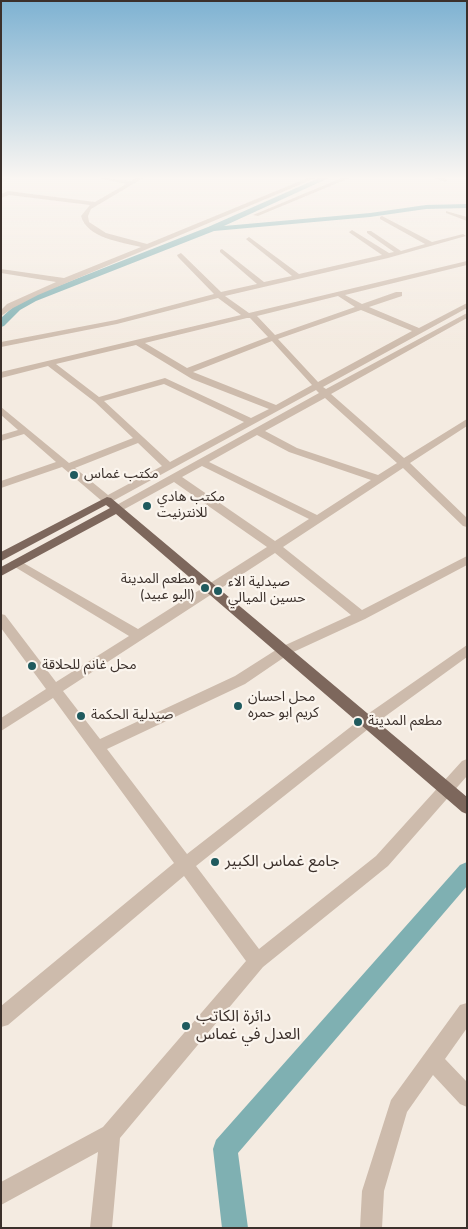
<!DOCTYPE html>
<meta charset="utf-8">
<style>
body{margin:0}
#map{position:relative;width:468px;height:1229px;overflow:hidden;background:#f4ebe1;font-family:"Nunito Sans",sans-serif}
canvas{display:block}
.frame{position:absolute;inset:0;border:2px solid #3b302b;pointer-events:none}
</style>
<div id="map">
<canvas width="468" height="1229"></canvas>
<div class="frame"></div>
</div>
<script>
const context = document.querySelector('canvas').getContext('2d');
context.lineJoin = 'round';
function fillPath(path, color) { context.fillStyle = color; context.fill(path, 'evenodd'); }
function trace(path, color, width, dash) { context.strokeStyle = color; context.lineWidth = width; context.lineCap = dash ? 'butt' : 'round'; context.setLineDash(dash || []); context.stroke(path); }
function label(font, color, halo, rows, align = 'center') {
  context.font = font + ' "Nunito Sans","Noto Sans Arabic",sans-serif'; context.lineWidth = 4.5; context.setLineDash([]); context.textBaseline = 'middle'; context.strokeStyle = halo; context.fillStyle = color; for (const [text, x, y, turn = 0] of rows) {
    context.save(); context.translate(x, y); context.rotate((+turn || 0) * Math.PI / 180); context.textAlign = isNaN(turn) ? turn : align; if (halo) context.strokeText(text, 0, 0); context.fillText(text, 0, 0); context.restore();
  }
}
fillPath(new Path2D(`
 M321,177H331L224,226L370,213L426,205L467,204V208L426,209L370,217L214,231L36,301L20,310L4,326L1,327V318L14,306L30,297L208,227Z
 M467,862V886L238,1153L248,1228H222L213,1149L216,1140L460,865Z`), '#7fb0b2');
fillPath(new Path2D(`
 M5,177H13L1,183V179Z
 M95,177L131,181L138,177H145L91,209L88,216L89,222L106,233L147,244L310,177H318L38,295L13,308L1,316V310L7,304L56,282L1,273V269L64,278L141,247C121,242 87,238 81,216L90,205L9,195L1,198V194L8,191L95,202L126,184Z
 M344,177H352L258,216L253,215Z
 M431,177H441L448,180L445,182Z
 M446,211L467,217V221L446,213Z
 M382,216L432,242L463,234L466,236L388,258L225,296L249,313L467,261V265L345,295L362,304L396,292H402V296L369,307L419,328L467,303V308L323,387L326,389L467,313V318L331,394L404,458L467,419V426L410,463L467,518V527L463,526L403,468L283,547L362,610L467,556V565L365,619L289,654L245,684L107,749L187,854L362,718L467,645V657L372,726L196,866L259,949L376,856L462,761L467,759V776L388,866L263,967L120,1138L112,1228H90L98,1152L1,1205V1182L103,1127L246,961L184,876L8,1025L1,1027V1006L174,863L53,698L1,731V718L46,689L1,628V614L5,615L56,682L129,636L10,564L12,561H20L138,629L267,547L174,482L121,511H113L112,509L113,507L319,393L316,390L111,502H103L62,467L1,488V481L56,462L24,434L1,441V435L18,430L1,415V407L69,463L133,438L95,402L48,366L1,378V372L241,315L218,298L117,324L1,347V342L116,320L214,294L178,257L177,255L181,253L221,292L257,284L220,252V250L222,249L264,282L292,276L247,240L246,239L249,237L299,274L382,255L350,233L349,232L352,230L389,253L394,252L367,233V231H371L401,251L425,244L380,219V217ZM338,296L355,307L275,335L257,316ZM361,310L412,331L318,382L278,339ZM247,318H250L268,337L187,368L145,343ZM272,341L312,385L276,405L193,372ZM136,345L192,379L269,409L251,418L165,378L99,397L56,364ZM164,384L244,422L170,462L104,401ZM325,398L397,463L378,475L297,448L265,431ZM257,435L289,452L371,480L317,515L209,462ZM138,443L162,466L108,495L75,468ZM202,466L309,519L275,541L182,477ZM275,553L351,615L279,648L235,676L100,739L63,691Z
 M467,1003V1028L445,1059L467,1082V1107L460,1104L433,1075L407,1112L384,1191L382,1228H360L362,1191L391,1100L460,1005Z`), '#cdbbac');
fillPath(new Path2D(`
 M107,497L111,498L467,797V814L462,812L116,514L1,576V567L110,508L106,505L1,561V552Z`), '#7d675c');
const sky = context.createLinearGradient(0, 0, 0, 349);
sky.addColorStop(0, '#7eb2d2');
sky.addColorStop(0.51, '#faf6f2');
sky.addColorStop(1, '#faf6f200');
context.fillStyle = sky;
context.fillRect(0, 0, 468, 349);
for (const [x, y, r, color] of [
 [74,475,5,"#1f5a5e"],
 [147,506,5,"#1f5a5e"],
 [205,588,5,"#1f5a5e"],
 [218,591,5,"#1f5a5e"],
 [32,666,5,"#1f5a5e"],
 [238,706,5,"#1f5a5e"],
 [81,716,5,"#1f5a5e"],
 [358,722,5,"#1f5a5e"],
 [215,862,5,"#1f5a5e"],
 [186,1026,5,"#1f5a5e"]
]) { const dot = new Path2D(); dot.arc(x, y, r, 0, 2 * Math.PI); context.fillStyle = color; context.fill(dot); trace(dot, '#fbf5ee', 2); }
label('14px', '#3b302b', '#fbf5ee', [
 ["مكتب غماس",84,475],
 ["مكتب هادي",157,498],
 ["للانترنيت",157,514],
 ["مطعم المدينة",195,580,"right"],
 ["(البو عبيد)",195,596,"right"],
 ["صيدلية الاء",228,583],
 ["حسين الميالي",228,599],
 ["محل غانم للحلاقة",42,666],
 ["محل احسان",248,698],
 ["كريم ابو حمره",248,714],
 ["صيدلية الحكمة",91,716],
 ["مطعم المدينة",368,722]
], 'left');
label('16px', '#3b302b', '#fbf5ee', [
 ["جامع غماس الكبير",225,862],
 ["دائرة الكاتب",196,1017],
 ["العدل في غماس",196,1035]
], 'left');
</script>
